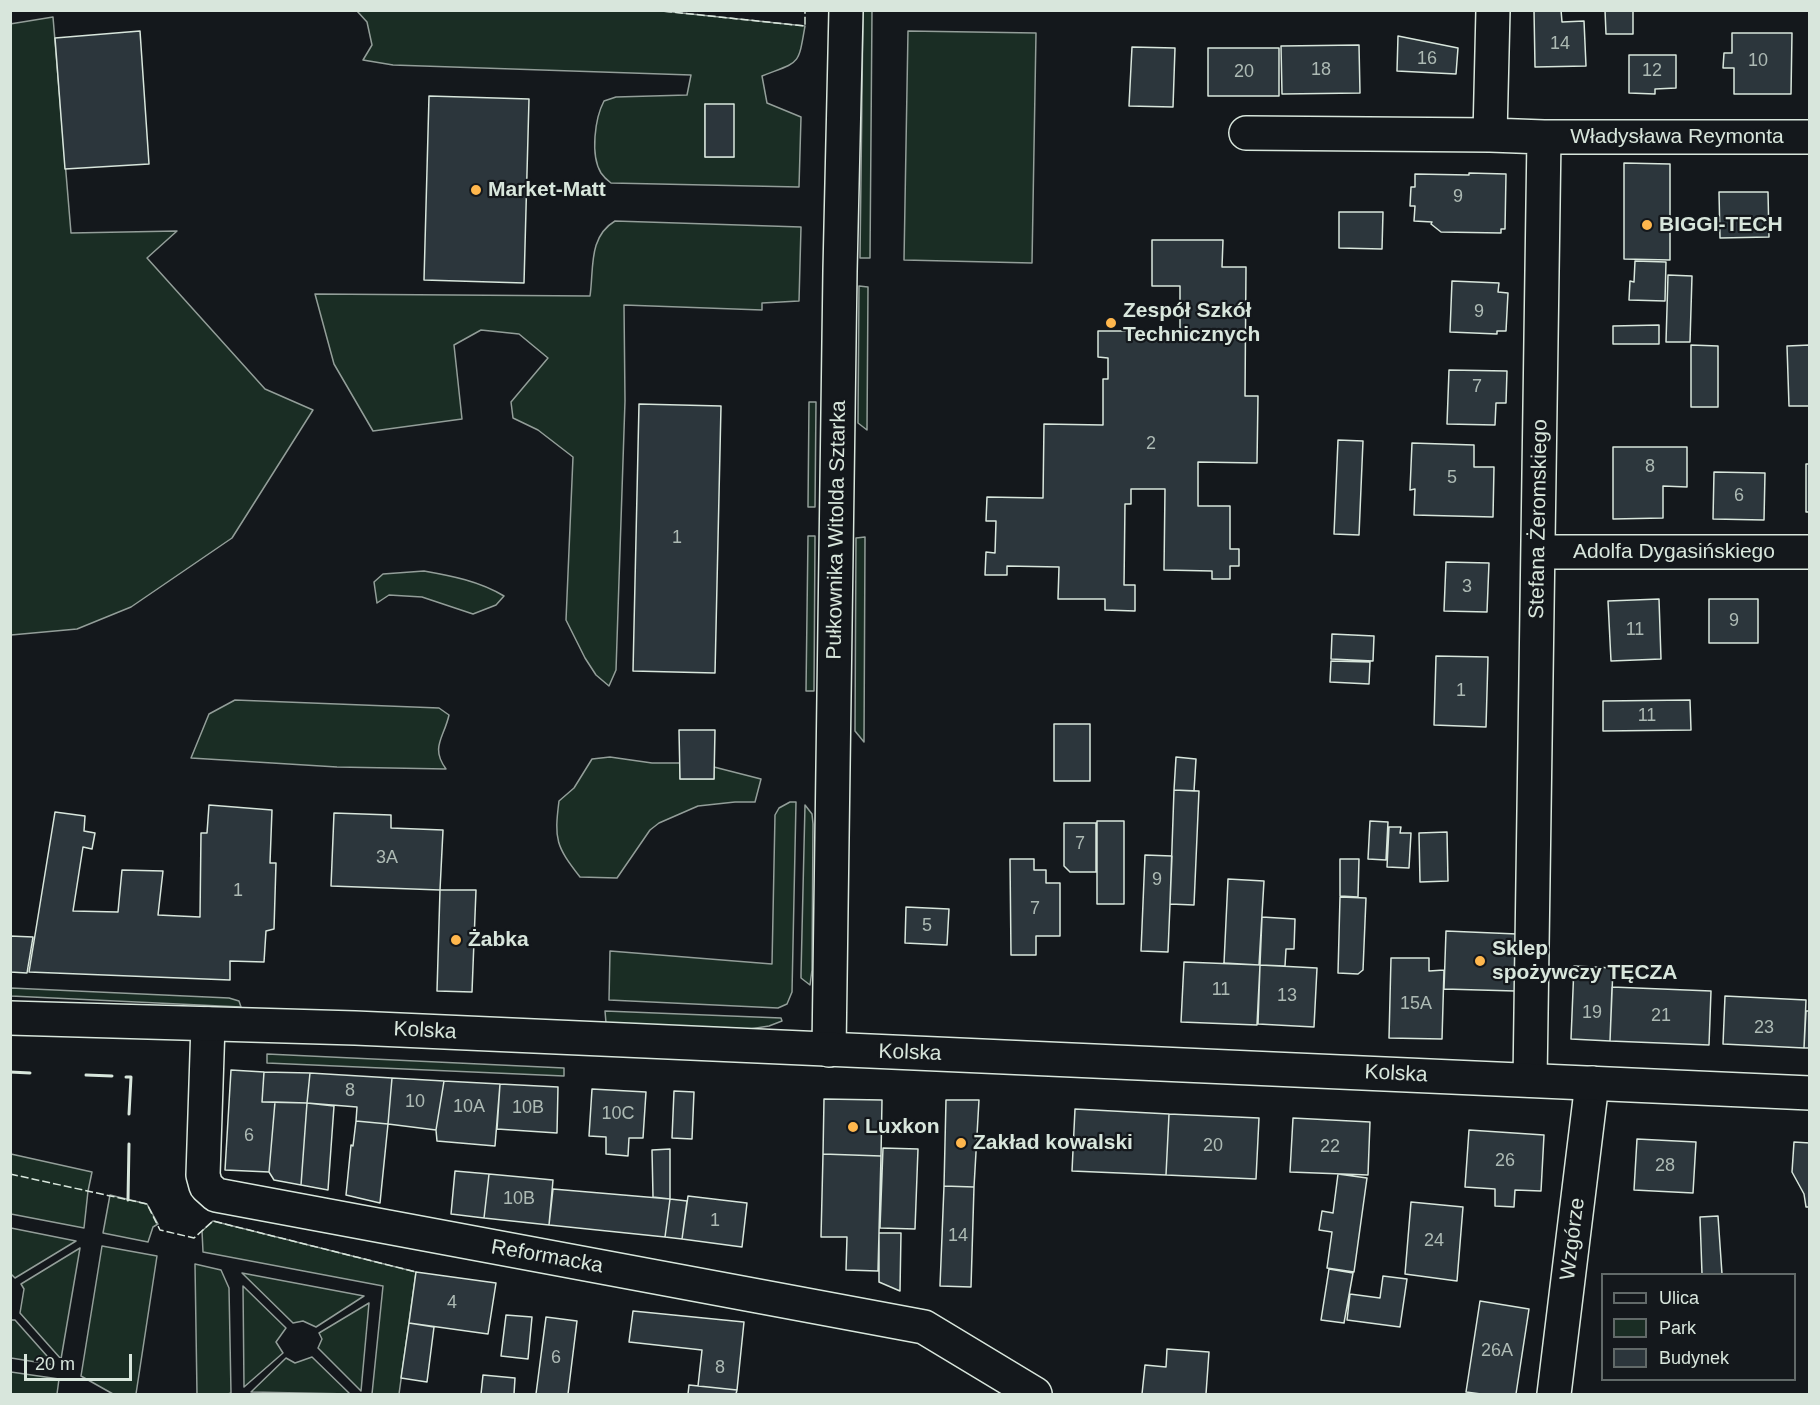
<!DOCTYPE html>
<meta charset="utf-8">
<style>
body{margin:0}
#map{position:relative;width:1820px;height:1405px;overflow:hidden;background:#14181c;font-family:Helvetica,sans-serif}
canvas{display:block}
.frame{position:absolute;inset:0;border:12px solid #d8e6dc;pointer-events:none}
.legend{position:absolute;left:1601px;top:1273px;width:195px;height:108px;box-sizing:border-box;background:#14181c;border:2px solid #626a69;margin:0;padding:8px 10px;list-style:none;font-size:18px;color:#d8e6dc}
.legend li{display:flex;align-items:center;gap:12px;height:30px}
.legend b{width:30px;border:2px solid #626a69}
.scale{position:absolute;left:24px;top:1354px;width:108px;height:27px;box-sizing:border-box;border:3px solid #d8e6dc;border-top:0;padding-left:8px;font-size:18px;line-height:21px;white-space:nowrap;color:#d8e6dc;-webkit-text-stroke:4px #14181c;paint-order:stroke}
</style>
<div id="map">
<canvas width="1820" height="1405"></canvas>
<div class="frame"></div>
<ul class="legend">
<li><b style="height:8px;background:#14181c"></b>Ulica</li>
<li><b style="height:16px;background:#1a2d24"></b>Park</li>
<li><b style="height:16px;background:#2c363c"></b>Budynek</li>
</ul>
<div class="scale">20 m</div>
</div>
<script>
const context = document.querySelector('canvas').getContext('2d');
context.lineJoin = 'round';
function fillPath(path, color) { context.fillStyle = color; context.fill(path, 'evenodd'); }
function trace(path, color, width, dash) { context.strokeStyle = color; context.lineWidth = width; context.lineCap = dash ? 'butt' : 'round'; context.setLineDash(dash || []); context.stroke(path); }
function label(font, color, halo, rows, align = 'center') {
  context.font = font + ' Helvetica,sans-serif'; context.lineWidth = 4.5; context.setLineDash([]); context.textBaseline = 'middle'; context.strokeStyle = halo; context.fillStyle = color; for (const [text, x, y, turn = 0] of rows) {
    context.save(); context.translate(x, y); context.rotate((+turn || 0) * Math.PI / 180); context.textAlign = isNaN(turn) ? turn : align; if (halo) context.strokeText(text, 0, 0); context.fillText(text, 0, 0); context.restore();
  }
}
const green = new Path2D(`
 M653,10L805,26C798,67 800,61 762,76L767,103L801,117L799,187L611,183C607,180 603,176 601,173C590,155 595,118 604,101L616,97L687,95L691,75L393,65L363,60L372,45L367,22L357,11ZM705,104L734,157H705Z
 M872,10L870,258H860L863,11Z
 M53,17L71,233L177,231L147,258L265,389L313,410L232,538L131,607L77,629L11,635L10,24Z
 M908,31L1036,33L1032,263L904,260Z
 M615,221L801,227L799,301L762,303V310L624,305L625,401L616,670L609,686L596,675L585,658L566,620L573,457L538,430L513,418L511,402L548,358L519,334L481,330L454,345L462,419L373,431L334,364L315,294L590,296C594,269 588,237 615,221Z
 M859,286L868,287L867,430L858,423Z
 M809,402H816L815,507H808Z
 M808,536H815L814,691H806Z
 M865,537V538L864,742L855,731L856,538Z
 M424,571C452,576 479,581 504,596L496,605L473,614L422,597L389,595L377,603L374,582L383,574Z
 M235,700L439,708L449,715C444,738 430,747 446,769L337,767L191,758L209,714Z
 M610,757L652,763H680V779H714V767L761,779L755,802H735L698,806L659,823L650,830L617,878L580,877C556,846 554,840 559,801L574,788L592,759Z
 M790,802H796L792,992L787,1004L778,1008L609,1000L610,951L772,964L775,815L779,808Z
 M805,805L812,814L813,824L812,970L810,985L801,978V974Z
 M11,988L229,998L239,1001L241,1007L11,996Z
 M605,1011L781,1018L782,1021L769,1026L750,1029L606,1023Z
 M267,1054L564,1068V1076L267,1063Z
 M11,1154L92,1172L88,1191L84,1228L11,1214Z
 M110,1195L147,1204L158,1224L153,1227L148,1242L103,1233Z
 M213,1221L416,1272L399,1394H372L383,1286L203,1252L202,1231Z
 M11,1228L76,1241L15,1278L11,1274Z
 M102,1246L157,1256L136,1394H113L81,1376Z
 M80,1248L61,1359L20,1313L24,1289L21,1284Z
 M195,1264L221,1270L229,1288L231,1393L228,1394H197Z
 M242,1273L364,1296L316,1327L303,1321L293,1323Z
 M243,1286L286,1328L276,1342L283,1353L244,1387Z
 M369,1303L361,1391L318,1348L322,1339L319,1333Z
 M10,1320H15L55,1365L11,1358Z
 M312,1357L350,1394L251,1392L286,1358L295,1363Z
 M11,1372L59,1379L57,1394H11Z`);
fillPath(green, '#1a2d24');
trace(green, '#939e99', 1.5);
const building = new Path2D(`
 M1534,10H1561L1562,22L1584,21L1586,66L1535,67Z
 M1605,10H1633V34H1606Z
 M140,31L149,164L65,169L55,38Z
 M1732,33H1792L1791,94H1734V68H1723L1724,53H1732Z
 M1398,36L1458,48L1456,74L1397,71Z
 M1359,45L1360,93L1282,94L1281,46Z
 M1132,47L1175,48L1173,107L1129,106Z
 M1208,48H1279V96H1208Z
 M1629,55H1676V88L1655,89V94L1629,93Z
 M429,96L529,99L524,283L424,280Z
 M705,104H734V157H705Z
 M1624,163L1670,164V260L1624,259Z
 M1469,173L1506,174L1505,229H1501V233L1441,232L1431,224L1432,222L1414,221L1415,206H1410L1411,187H1415V174L1469,175Z
 M1719,192H1768L1769,237L1720,238Z
 M1339,212H1383L1382,249L1339,248Z
 M1152,240H1223L1222,267H1246L1245,396H1258L1257,463L1198,462V506H1230V549H1239V566H1230V579H1212V571L1164,570L1165,489H1131V504H1125L1124,585H1135V611L1105,610V599H1058L1059,567L1007,566V575H985L986,552L995,553L996,521H986L987,497L1043,498L1044,424L1103,425V379H1108V358L1098,357V331H1180V286H1152Z
 M1635,261L1666,262L1665,301L1629,300L1630,281L1634,282Z
 M1668,275L1692,276L1690,342H1666Z
 M1452,281L1499,283L1498,292L1508,293L1506,331H1497V334L1450,332Z
 M1659,325V344H1613V326Z
 M1691,345L1718,346V407H1691Z
 M1810,345V406H1789L1787,346Z
 M1449,370L1507,371L1506,403H1496L1495,425L1447,424Z
 M639,404L721,406L715,673L633,671Z
 M1338,440L1363,441L1359,535L1334,534Z
 M1412,443L1474,445V467H1494L1493,517L1414,515L1415,489L1410,490Z
 M1613,447H1687V487L1663,486V518L1613,519Z
 M1806,464H1810V512H1806Z
 M1714,472L1765,473L1764,520L1713,519Z
 M1446,562L1489,563L1487,612L1444,611Z
 M1659,599L1661,659L1611,661L1608,601Z
 M1709,599H1758V643H1709Z
 M1332,634L1374,636L1373,661L1331,659Z
 M1436,656L1488,657L1486,727L1434,725Z
 M1331,661L1370,662L1369,684L1330,682Z
 M1690,700L1691,730L1603,731V701Z
 M1054,724H1090V781H1054Z
 M679,730H715L714,779H680Z
 M1176,757L1196,759L1194,791L1174,790Z
 M1174,790L1199,791L1194,905L1170,904Z
 M209,805L272,810L270,863H276L274,929L266,931L264,962L230,961V980L29,972L55,812L85,816L84,831L95,833L92,849L83,847L73,911L118,912L122,870L163,871L158,915L200,917L201,833H207Z
 M334,813L391,815V828L443,830L440,890L331,886Z
 M1097,821H1124V904H1097Z
 M1370,821L1388,822L1386,860L1368,859Z
 M1064,823H1096V872H1070L1064,866Z
 M1389,827H1401L1400,833H1411L1409,868L1387,867Z
 M1447,832L1448,881L1420,882L1419,833Z
 M1145,855L1172,856L1168,952L1141,951Z
 M1010,859H1034V870H1046V883H1060V936H1036V955H1011Z
 M1340,859H1359L1358,897L1340,896Z
 M1228,879L1264,881L1259,965L1224,963Z
 M440,890H476L472,992L437,991Z
 M1340,897L1366,898L1363,970L1358,974L1338,973Z
 M906,907L949,909L947,945L905,943Z
 M1262,917L1295,919L1294,949H1286L1285,966L1260,965Z
 M1446,931L1517,934L1515,991L1444,989Z
 M10,936L33,937L27,973L10,972Z
 M1391,958H1429V971L1444,970L1442,1039L1389,1038Z
 M1184,962L1260,965L1257,1025L1181,1022Z
 M1260,965L1317,968L1314,1027L1258,1024Z
 M1574,966L1613,968L1610,1041L1571,1039Z
 M1612,987L1711,991L1709,1045L1610,1041Z
 M1725,996L1806,1000L1804,1048L1723,1044Z
 M1806,1011H1810V1048H1804Z
 M231,1070L264,1072L262,1102H275L269,1172L225,1170Z
 M264,1072L310,1073L307,1103L262,1102Z
 M310,1073L392,1078L388,1124L356,1121L357,1107L307,1103Z
 M392,1078L444,1081L436,1130L388,1124Z
 M444,1081L500,1084L495,1146L437,1141L436,1130Z
 M500,1084L558,1087L557,1133L497,1129Z
 M592,1089L646,1092L643,1138H629L628,1156L606,1154V1137L589,1136Z
 M674,1091L694,1092L692,1139L672,1138Z
 M824,1099L882,1100L881,1156L823,1154Z
 M946,1100H979L974,1187L944,1186Z
 M275,1102L307,1103L301,1185L274,1180L269,1172Z
 M307,1103L334,1106L328,1190L301,1185Z
 M1075,1109L1169,1114L1166,1175L1072,1171Z
 M1169,1114L1259,1118L1256,1179L1166,1175Z
 M1293,1118L1370,1122L1368,1175L1290,1172Z
 M356,1121L388,1124L380,1203L346,1195L351,1145L353,1146Z
 M1469,1130L1544,1135L1541,1191L1515,1190L1514,1207L1495,1206V1189L1465,1187Z
 M1637,1139L1696,1142L1693,1193L1634,1190Z
 M1794,1142L1810,1143V1207H1806L1804,1194L1792,1172Z
 M883,1148L918,1149L915,1229L880,1228Z
 M670,1149V1199L653,1197L652,1150Z
 M823,1154L881,1156L878,1271L846,1270L847,1237H821Z
 M455,1171L489,1174L484,1218L451,1214Z
 M489,1174L553,1180L549,1225L484,1218Z
 M1338,1174L1367,1178L1354,1272L1327,1268L1332,1232L1319,1230L1322,1211L1333,1213Z
 M944,1186L974,1187L971,1287L940,1286Z
 M553,1189L670,1199L665,1237L549,1225Z
 M688,1196L747,1203L742,1247L682,1239Z
 M670,1199L687,1201L682,1239L665,1237Z
 M1411,1202L1463,1207L1457,1281L1405,1274Z
 M1718,1216L1722,1274H1702L1700,1217Z
 M879,1233H901L900,1291L879,1282Z
 M1329,1269L1353,1273L1344,1323L1321,1320Z
 M416,1272L496,1283L488,1334L409,1323Z
 M1383,1276L1407,1279L1400,1327L1347,1320L1350,1294L1380,1298Z
 M1480,1301L1529,1309L1516,1394H1481L1466,1392Z
 M633,1311L744,1322L737,1390L698,1386L702,1350L629,1342Z
 M506,1315L532,1317L528,1359L501,1356Z
 M546,1317L577,1321L568,1394H536Z
 M409,1323L434,1327L427,1382L401,1378Z
 M1167,1349L1209,1352L1206,1394H1142L1145,1365L1166,1367Z
 M483,1375L515,1378L514,1394H481Z
 M689,1385L737,1390L736,1394H688Z`);
fillPath(building, '#2c363c');
trace(building, '#d8e6dc', 1.5);
const street = new Path2D(`
 M1493,10L1490,135L1544,137L1530,1080
 M1246,133L1490,135
 M1544,137H1810
 M1538,552H1810
 M208,1024L203,1175L206,1186L216,1195L924,1327L1035,1394
 M829,1050L840,271L846,10
 M1554,1394L1592,1083`);
const secondary = new Path2D(`
 M10,1018L355,1028L1810,1093`);
trace(street, '#d8e6dc', 36);
trace(secondary, '#d8e6dc', 36);
trace(street, '#14181c', 33);
trace(secondary, '#14181c', 33);
trace(new Path2D(`
 M653,10L805,26V10
 M10,1174L147,1204L160,1230L194,1238L213,1221L416,1272`), '#d8e6dc', 1.5, [8, 3]);
trace(new Path2D(`
 M10,1072L30,1073
 M86,1075L112,1076
 M126,1077H131L129,1114
 M128,1200L129,1144`), '#d8e6dc', 3);
for (const [x, y, r, color] of [
 [476,190,6,"#ffb74d"],
 [1647,225,6,"#ffb74d"],
 [1111,323,6,"#ffb74d"],
 [456,940,6,"#ffb74d"],
 [1480,961,6,"#ffb74d"],
 [853,1127,6,"#ffb74d"],
 [961,1143,6,"#ffb74d"]
]) { const dot = new Path2D(); dot.arc(x, y, r, 0, 2 * Math.PI); context.fillStyle = color; context.fill(dot); trace(dot, '#14181c', 2); }
label('18px', '#adbab4', null, [
 ["14",1560,44],
 ["16",1427,59],
 ["10",1758,61],
 ["18",1321,70],
 ["12",1652,71],
 ["20",1244,72],
 ["9",1458,197],
 ["9",1479,312],
 ["7",1477,387],
 ["2",1151,444],
 ["8",1650,467],
 ["5",1452,478],
 ["6",1739,496],
 ["1",677,538],
 ["3",1467,587],
 ["9",1734,621],
 ["11",1635,630],
 ["1",1461,691],
 ["11",1647,716],
 ["7",1080,844],
 ["3A",387,858],
 ["9",1157,880],
 ["1",238,891],
 ["7",1035,909],
 ["5",927,926],
 ["11",1221,990],
 ["13",1287,996],
 ["15A",1416,1004],
 ["19",1592,1013],
 ["21",1661,1016],
 ["23",1764,1028],
 ["8",350,1091],
 ["10",415,1102],
 ["10A",469,1107],
 ["10B",528,1108],
 ["10C",618,1114],
 ["6",249,1136],
 ["20",1213,1146],
 ["22",1330,1147],
 ["26",1505,1161],
 ["28",1665,1166],
 ["10B",519,1199],
 ["1",715,1221],
 ["14",958,1236],
 ["24",1434,1241],
 ["4",452,1303],
 ["26A",1497,1351],
 ["6",556,1358],
 ["8",720,1368]
]);
label('21px', '#d8e6dc', '#14181c', [
 ["Władysława Reymonta",1677,137],
 ["Stefana Żeromskiego",1539,519,-89],
 ["Pułkownika Witolda Sztarka",837,530,-89],
 ["Adolfa Dygasińskiego",1674,552],
 ["Kolska",425,1031,3],
 ["Kolska",910,1053,2],
 ["Kolska",1396,1074,3],
 ["Wzgórze",1573,1239,-83],
 ["Reformacka",547,1257,10]
]);
label('bold 21px', '#d8e6dc', '#14181c', [
 ["Market-Matt",488,190],
 ["BIGGI-TECH",1659,225],
 ["Zespół Szkół",1123,311],
 ["Technicznych",1123,335],
 ["Żabka",468,940],
 ["Sklep",1492,949],
 ["spożywczy TĘCZA",1492,973],
 ["Luxkon",865,1127],
 ["Zakład kowalski",973,1143]
], 'left');
</script>
